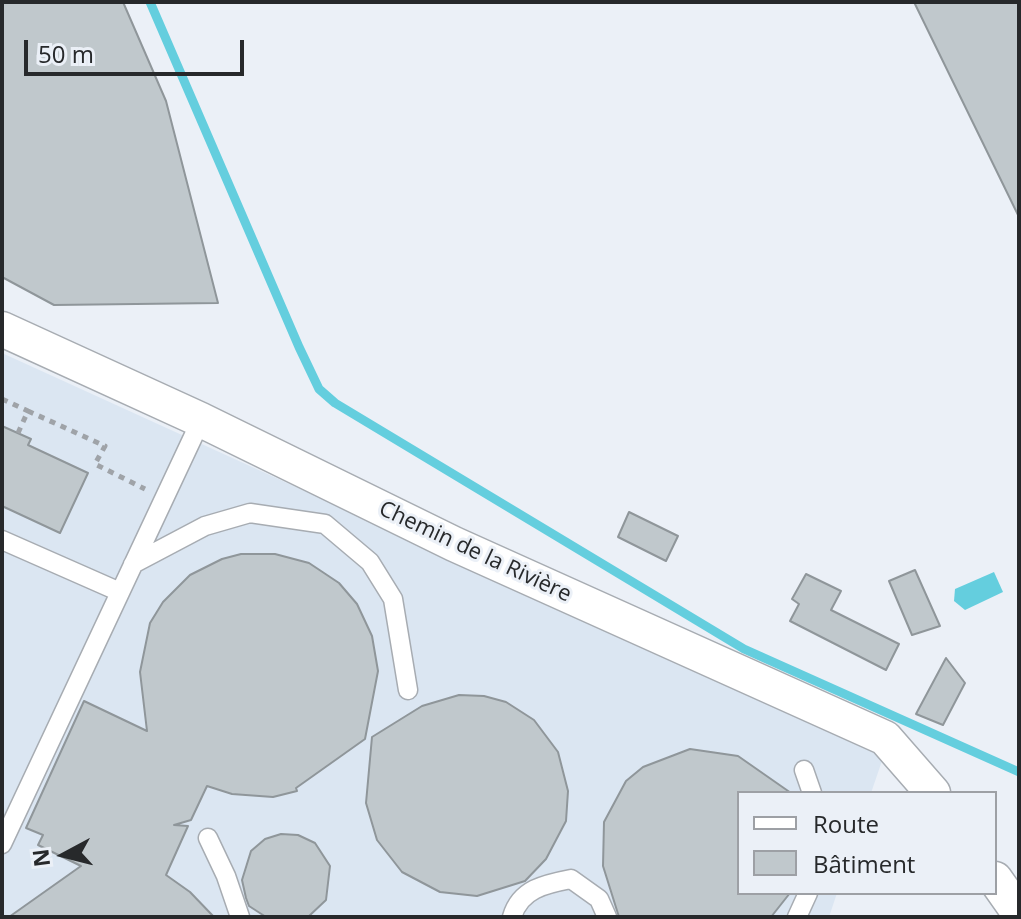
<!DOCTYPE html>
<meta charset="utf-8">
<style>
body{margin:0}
#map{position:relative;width:1021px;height:919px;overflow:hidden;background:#ebf0f7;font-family:"Open Sans",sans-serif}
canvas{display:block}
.frame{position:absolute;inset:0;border:4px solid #27292b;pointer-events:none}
.legend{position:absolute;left:737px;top:791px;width:260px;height:104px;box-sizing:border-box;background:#ebf0f7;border:2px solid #9da0a5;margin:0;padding:10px 14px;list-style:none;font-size:24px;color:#27292b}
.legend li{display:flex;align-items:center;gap:16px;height:40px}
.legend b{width:40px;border:2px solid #9da0a5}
.north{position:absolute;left:24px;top:815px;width:80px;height:80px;-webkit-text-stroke:6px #ebf0f7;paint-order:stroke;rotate:263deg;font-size:22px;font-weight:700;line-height:32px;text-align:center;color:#27292b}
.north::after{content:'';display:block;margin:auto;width:28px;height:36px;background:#27292b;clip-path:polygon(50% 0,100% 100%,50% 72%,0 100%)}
.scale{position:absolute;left:24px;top:40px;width:220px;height:36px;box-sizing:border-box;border:4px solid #27292b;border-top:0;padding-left:10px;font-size:24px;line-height:28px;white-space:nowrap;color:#27292b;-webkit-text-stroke:6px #ebf0f7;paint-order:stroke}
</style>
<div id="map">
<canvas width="1021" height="919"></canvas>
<div class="frame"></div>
<ul class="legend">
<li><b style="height:10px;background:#fff"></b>Route</li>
<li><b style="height:22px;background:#c0c8cc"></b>Bâtiment</li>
</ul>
<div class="north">N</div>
<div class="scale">50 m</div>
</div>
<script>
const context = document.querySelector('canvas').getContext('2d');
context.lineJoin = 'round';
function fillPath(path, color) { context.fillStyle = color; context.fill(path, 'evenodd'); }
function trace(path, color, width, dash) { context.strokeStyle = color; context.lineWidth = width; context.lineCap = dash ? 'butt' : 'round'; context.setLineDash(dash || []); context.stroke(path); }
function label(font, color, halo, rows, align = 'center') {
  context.font = font + ' "Open Sans",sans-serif'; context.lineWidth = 6; context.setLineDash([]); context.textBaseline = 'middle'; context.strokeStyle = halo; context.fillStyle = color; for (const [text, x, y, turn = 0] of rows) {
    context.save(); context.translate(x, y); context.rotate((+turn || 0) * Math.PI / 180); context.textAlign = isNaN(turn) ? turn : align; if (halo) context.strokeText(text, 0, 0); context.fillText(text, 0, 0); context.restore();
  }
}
fillPath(new Path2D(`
 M2,353L884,755L871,793H739V893H837L829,917H2Z`), '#dbe6f2');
fillPath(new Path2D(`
 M994,572L1003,592L965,610L954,601L955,589Z`), '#64cede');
trace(new Path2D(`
 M150,2L299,347L319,389L335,403L744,649L1019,772`), '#64cede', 9);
const building = new Path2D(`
 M2,2H123L166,101L218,303L54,305L2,277Z
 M914,2H1019V217Z
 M2,426L31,439L28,445L88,473L60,533L2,506Z
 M629,512L678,536L666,561L618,537Z
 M241,554H275L309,563L339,583L357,604L372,636L378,671L365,739L296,788L297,791L273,797L232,794L207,786L191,820L174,825L188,826L166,875L190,892L214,917H9L81,866L38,845L43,835L26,828L84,701L147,731L140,672L150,623L163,602L190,575L222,559Z
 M915,570L940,626L912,635L889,581Z
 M806,574L841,591L831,610L899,644L886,670L790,621L799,604L792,599Z
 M946,658L965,683L943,725L916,714Z
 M459,695L484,696L506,702L534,720L558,752L568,791L566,821L546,859L525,881L477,896L440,892L402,872L377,840L366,803L372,737L422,706Z
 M690,749L738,756L791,793H739V893H790L771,917H619L603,866L604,822L626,781L643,767Z
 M281,834L298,835L315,843L330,866L326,900L308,917H266L249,906L246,898L242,880L251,851L265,839Z`);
fillPath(building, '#c0c8cc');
trace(building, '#8f969a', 2);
const service = new Path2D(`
 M2,540L120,592
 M133,564L205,526L250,513L325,524L370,562L393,599L408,690
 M804,770L812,793
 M208,838L226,876L240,917
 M2,844L201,420
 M512,917C520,889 545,884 571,879L599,899L607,917
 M797,917L808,893`);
const minor = new Path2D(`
 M2,329L201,420L454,544L885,738L933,793
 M995,879L1019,913`);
trace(service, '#a7acb2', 21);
trace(minor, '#a7acb2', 37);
trace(new Path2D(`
 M2,399L28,411
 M18,433L28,411L105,446L95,464L145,489`), '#9fa3a8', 5, [6, 6]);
trace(service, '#fff', 18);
trace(minor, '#fff', 34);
label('22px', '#27292b', '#ebf0f7', [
 ["Chemin de la Rivière",475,552,25]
]);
</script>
